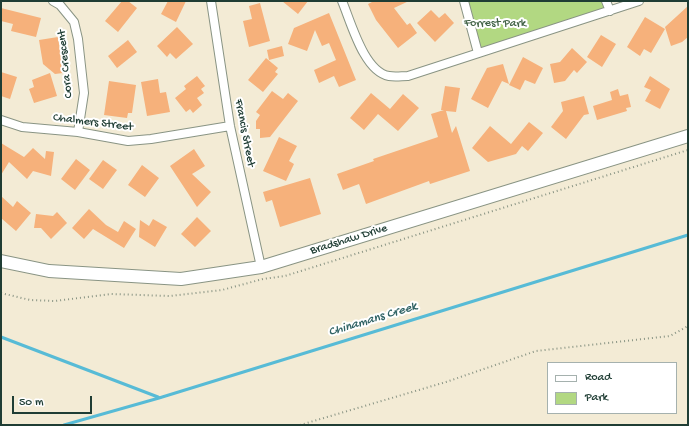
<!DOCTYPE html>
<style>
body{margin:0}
#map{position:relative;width:689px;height:426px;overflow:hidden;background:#f3ebd5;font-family:"Gochi Hand",sans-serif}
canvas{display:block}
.frame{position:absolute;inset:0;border:2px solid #1f3d34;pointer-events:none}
.legend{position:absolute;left:547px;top:362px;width:130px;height:52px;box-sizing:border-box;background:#fff;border:1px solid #a5b1ae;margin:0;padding:5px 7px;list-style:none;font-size:12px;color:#1f3d34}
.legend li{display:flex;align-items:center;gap:8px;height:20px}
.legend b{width:20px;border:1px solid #a5b1ae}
.scale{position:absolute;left:12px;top:396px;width:80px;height:18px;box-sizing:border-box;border:2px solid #1f3d34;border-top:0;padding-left:5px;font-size:12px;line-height:14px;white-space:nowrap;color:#1f3d34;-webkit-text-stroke:3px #fff;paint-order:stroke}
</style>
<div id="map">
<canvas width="689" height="426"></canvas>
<div class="frame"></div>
<ul class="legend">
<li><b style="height:5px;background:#fff"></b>Road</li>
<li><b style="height:11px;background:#b2d882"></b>Park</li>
</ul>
<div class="scale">50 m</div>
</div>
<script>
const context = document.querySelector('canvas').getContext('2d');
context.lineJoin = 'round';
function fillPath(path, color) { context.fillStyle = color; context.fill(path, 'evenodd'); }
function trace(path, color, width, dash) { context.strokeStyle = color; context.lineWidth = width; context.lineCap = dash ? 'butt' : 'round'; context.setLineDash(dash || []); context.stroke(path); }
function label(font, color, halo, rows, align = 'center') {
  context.font = font + ' "Gochi Hand",sans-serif'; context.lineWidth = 4; context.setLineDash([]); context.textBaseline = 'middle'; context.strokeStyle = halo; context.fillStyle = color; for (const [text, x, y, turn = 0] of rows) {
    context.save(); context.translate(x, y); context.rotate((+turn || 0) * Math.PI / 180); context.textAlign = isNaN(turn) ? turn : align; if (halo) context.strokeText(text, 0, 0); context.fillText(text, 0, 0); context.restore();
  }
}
fillPath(new Path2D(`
 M464,1H606L610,11L478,53Z`), '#b2d882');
trace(new Path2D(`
 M1,337L158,397
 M64,425L159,398L688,235`), '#57bbd6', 3);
fillPath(new Path2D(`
 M122,1H128L137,8L118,32L105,21Z
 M168,1H186L176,22L161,14Z
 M282,1H308L298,14Z
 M374,1H409L394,8L407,25L410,23L417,33L398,48L376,20L368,4Z
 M260,3L270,41L249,47L243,21L252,19L249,6Z
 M688,6V37L682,42L671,46L665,27Z
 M1,8L41,18L36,37L11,31L13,24L1,21Z
 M431,10L439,18L445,13L454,23L435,42L417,23Z
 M329,13L356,80L339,87L334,76L319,83L314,70L336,60L329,43L322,46L315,30L307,51L288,44L294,28Z
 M645,17L665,29L651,53L644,49L640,56L627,47Z
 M177,27L193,44L176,59L170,53L167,57L157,46Z
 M601,35L616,44L602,67L587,57Z
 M58,37L63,73L55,74L43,64L39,40Z
 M128,40L137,52L117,68L108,56Z
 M282,46L284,56L269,60L267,50Z
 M572,48L587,62L577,73L574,70L565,81L554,83L550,64L560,62Z
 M523,57L543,68L535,84L525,80L520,90L509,85Z
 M266,58L278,68L275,72L278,74L263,92L248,80Z
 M503,64L509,84L502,81L488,108L471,99L487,68Z
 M1,72L17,77L10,99L1,96Z
 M50,73L57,96L34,103L29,89L34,87L32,80Z
 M197,76L205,86L201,89L204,93L197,98L202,105L193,113L190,109L186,112L175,98L186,89L184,86Z
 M650,76L670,89L660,109L645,101L651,90L644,87Z
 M158,79L160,93L166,92L170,112L147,116L141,82Z
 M109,81L136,85L132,113H128L127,118L104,115Z
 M445,86L460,88L456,112L446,111L452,133L456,126L470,171L430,184L429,181L366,204L359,184L343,190L337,174L374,161L373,159L438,137L431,114L444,110H441Z
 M618,89L620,96L628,94L631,107L626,108L627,111L597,120L593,106L612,100L610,92Z
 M272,91L283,99L288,93L298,101L270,137L260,138V129H256V121L260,115L256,112Z
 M371,93L390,109L403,94L419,108L398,131L378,114L364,130L350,118Z
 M584,96L589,114L584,115L566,139L551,127L563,111L561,102Z
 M529,122L543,133L528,151L522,146L516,154L488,162L472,148L490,126L511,144Z
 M279,137L297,146L289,161L294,164L286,181L263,171Z
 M1,143L24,157L33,148L45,159L46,151L54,152L51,176L33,171L27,179L9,162L1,175Z
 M194,149L205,166L192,174L211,192L197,207L170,166Z
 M76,159L90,170L75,190L61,179Z
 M103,160L117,170L103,189L89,179Z
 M142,165L159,178L145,197L128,185Z
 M310,178L321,214L280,227L272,200L266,202L263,192Z
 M1,196L13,207L17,201L31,213L16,231L1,218Z
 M89,209L106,225L118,232L124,221L136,229L124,248L93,229L84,239L72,228Z
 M57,212L67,223L51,239L41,228H34L36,214L53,216Z
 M197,217L211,231L195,247L181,234Z
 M153,219L167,227L155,247L139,237L140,220L149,226Z`), '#f6b17b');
const street = new Path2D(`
 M53,1L60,5L74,22L78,39L84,93L78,132
 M211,1L230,126L261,267
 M342,1C351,22 364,72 389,76C395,77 402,76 408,76L639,1
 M464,1L478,53
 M606,1L610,11
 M1,120L22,127L78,132L128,141L151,139L230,126`);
const secondary = new Path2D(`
 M1,261L49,271L181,279L261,267L688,136`);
trace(street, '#899484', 10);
trace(secondary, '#899484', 14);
trace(new Path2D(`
 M1,293L30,300L55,301L111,294L170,296L222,290L263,279L285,276L688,150
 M300,425L446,382L536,351L670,336L688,326`), '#899484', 2, [1, 3]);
trace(street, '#fff', 8);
trace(secondary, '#fff', 12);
label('12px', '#446448', '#fff', [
 ["Forrest Park",495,24]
]);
label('12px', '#1f3d34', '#fff', [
 ["Cora Crescent",66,64,-96],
 ["Chalmers Street",93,123,7],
 ["Francis Street",244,133,79],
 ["Bradshaw Drive",349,240,-17]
]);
label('italic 13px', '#306365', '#fff', [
 ["Chinamans Creek",373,320,-17]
]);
</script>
